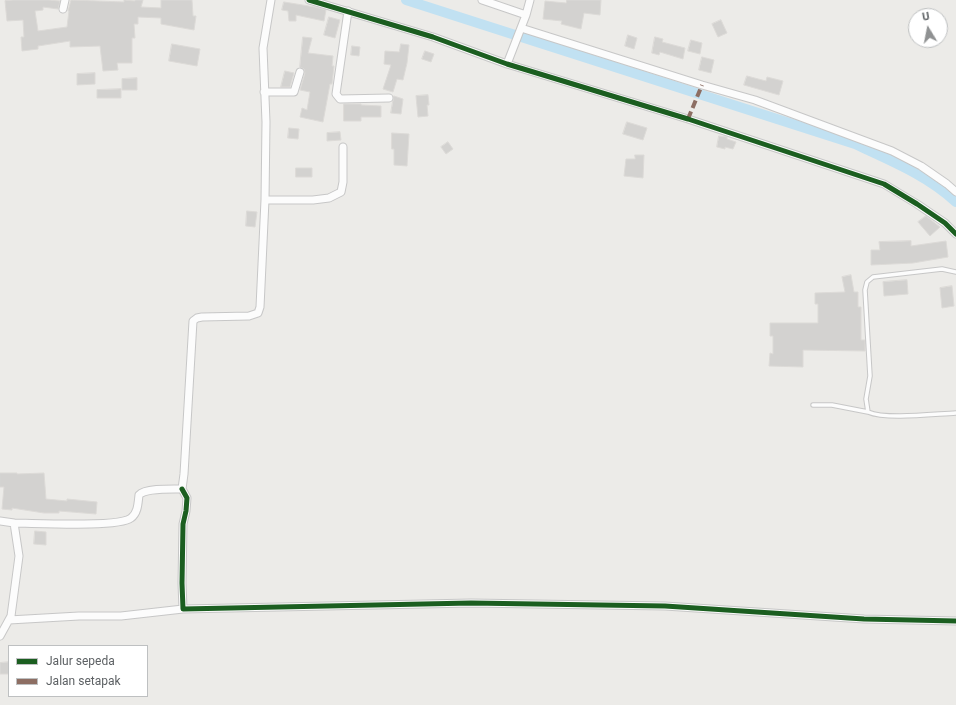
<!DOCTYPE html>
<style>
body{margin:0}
#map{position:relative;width:956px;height:705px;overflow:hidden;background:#ecebe8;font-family:Roboto,sans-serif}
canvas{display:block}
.legend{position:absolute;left:8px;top:645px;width:140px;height:52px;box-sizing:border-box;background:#fff;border:1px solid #bec0c1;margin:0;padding:5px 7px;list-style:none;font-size:12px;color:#5d6164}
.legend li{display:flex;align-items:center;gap:8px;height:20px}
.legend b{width:20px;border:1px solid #bec0c1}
.north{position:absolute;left:908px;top:8px;width:40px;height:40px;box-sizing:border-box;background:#fff;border:1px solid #bec0c1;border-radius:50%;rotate:350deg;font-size:11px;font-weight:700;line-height:16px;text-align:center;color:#5d6164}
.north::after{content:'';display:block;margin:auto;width:14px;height:18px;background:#8f9192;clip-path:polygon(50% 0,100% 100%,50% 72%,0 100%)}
</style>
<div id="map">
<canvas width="956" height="705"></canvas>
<ul class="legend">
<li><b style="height:5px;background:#1b5e20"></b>Jalur sepeda</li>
<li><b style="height:5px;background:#8d6e63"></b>Jalan setapak</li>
</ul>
<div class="north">U</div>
</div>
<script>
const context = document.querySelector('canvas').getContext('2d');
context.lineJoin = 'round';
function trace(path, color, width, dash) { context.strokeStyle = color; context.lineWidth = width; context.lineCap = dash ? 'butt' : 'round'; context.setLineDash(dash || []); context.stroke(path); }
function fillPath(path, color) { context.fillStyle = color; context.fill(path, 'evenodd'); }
trace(new Path2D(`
 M406,0L855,144C889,160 927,175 956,202`), '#c1e1f2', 10);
const building = new Path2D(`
 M13,0H49L60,1L58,9L43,7V10L35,11L38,31L67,27L69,11H68L71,0L124,2V0L135,1V0H143L141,7L161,8V0H192L193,16H196L194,30L161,24V18L138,17V24H134L135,38H132V63H117L118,70L103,71L100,46L70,47V41L38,46V49L22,51L21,37H24L23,20L7,21L5,1Z
 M567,0H601L600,15L584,13L581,29L561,24L562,21L543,19L545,1L566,3Z
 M284,2L315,7L326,10L324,21L296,15V21H289L288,11L282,10Z
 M329,17L340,20L335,38L324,35Z
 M721,20L727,33L718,37L712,24Z
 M628,35L637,38L634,49L625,46Z
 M303,37L312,38L308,53L333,56L332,66H334L332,84H330L323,122L300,117L302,108L307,110L310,92L300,90L305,73L304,69L300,67Z
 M655,37L663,39L662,42L685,48L683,59L660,52L659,55L652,53Z
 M691,40L702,43L700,54L688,51Z
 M172,44L200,49L197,66L169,61Z
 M401,44L409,45L407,63L403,80L397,79L393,92L383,89L391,65L384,64L385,51L399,52Z
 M352,46L360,47L359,56L351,55Z
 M425,51L434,54L431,62L422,59Z
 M702,57L714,60L711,73L699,70Z
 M285,71L294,73L290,87H281Z
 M95,73V84L77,85V74Z
 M747,76L766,81L767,77L783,81L779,95L744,85Z
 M137,78V90H122V79Z
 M121,89V98H97V90Z
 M428,95L429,105H427L428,116L418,117L416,96Z
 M394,96L403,99L401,114L391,113Z
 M344,104H361V105L381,106V117H361V121H344Z
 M627,122L647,128L643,140L623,134Z
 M289,128L299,129L298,139L288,138Z
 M340,132L341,140L327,141V133Z
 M392,133L409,134L407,166L394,165V149H392Z
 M719,136L727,137V139L736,142L733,149L725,147V149L717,147Z
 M448,142L453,149L446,154L441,147Z
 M635,155H644L643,178L624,176L626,159H635Z
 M296,168H312V177H296Z
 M247,211L257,212L255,227L246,226Z
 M926,216L940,227L930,236L918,222Z
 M911,241V246L946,241L948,257L913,263L871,265V250H880L879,242Z
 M851,275L854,292H858V307H861V340H865V351L803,350V367L769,366L770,353L773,354V336H770V323H818V304H815V293L845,292L842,277Z
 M907,280L908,294L884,296L883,282Z
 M952,286L954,306L942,308L940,288Z
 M0,473H17V474L44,473L46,499L67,501V499L97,502L96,514L59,511V513H44L12,508V510L2,509L4,487H0Z
 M35,531L46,532V545L34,544Z
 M9,662V674H0V663Z`);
fillPath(building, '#d3d2d0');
trace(building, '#dcdad7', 1);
const lane = new Path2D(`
 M813,405H832L868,412L866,399L870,376L865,290L867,282L873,277L942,269L956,272
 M868,412C886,420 934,414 956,413`);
const street = new Path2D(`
 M309,0L433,37L507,64L688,119L884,184L917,204L945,223L956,234
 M482,0L526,15
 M63,9L65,0
 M348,11L336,94L340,99L389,98
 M521,28L702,85L755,100L892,151L921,166L947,184L956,192
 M507,64L526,15L530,0
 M264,92H294L300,72
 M265,200L266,122L263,48L271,0
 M182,489L187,498L186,511L183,524L182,583L183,609L471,603L665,606L864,619L956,621
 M0,521L14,523L19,556L11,616L0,636
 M14,523C34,523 118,528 131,518C138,513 138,503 139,495C145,488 172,489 182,489L184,474L193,321L197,318L202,317L249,316L258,313L260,307L265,200H313L329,198L341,192L343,182V147
 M9,620L79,616H121L183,609`);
trace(lane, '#c7c7c7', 5.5);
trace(street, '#c7c7c7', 9);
trace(lane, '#fcfcfc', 3.5);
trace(street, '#fcfcfc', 7);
trace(new Path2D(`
 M688,119L702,85`), '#8d6e63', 4, [8, 4]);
trace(new Path2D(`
 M309,0L433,37L507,64L688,119L884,184L917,204L945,223L956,234
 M182,489L187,498L186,511L183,524L182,583L183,609L471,603L665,606L864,619L956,621`), '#1b5e20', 5);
</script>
